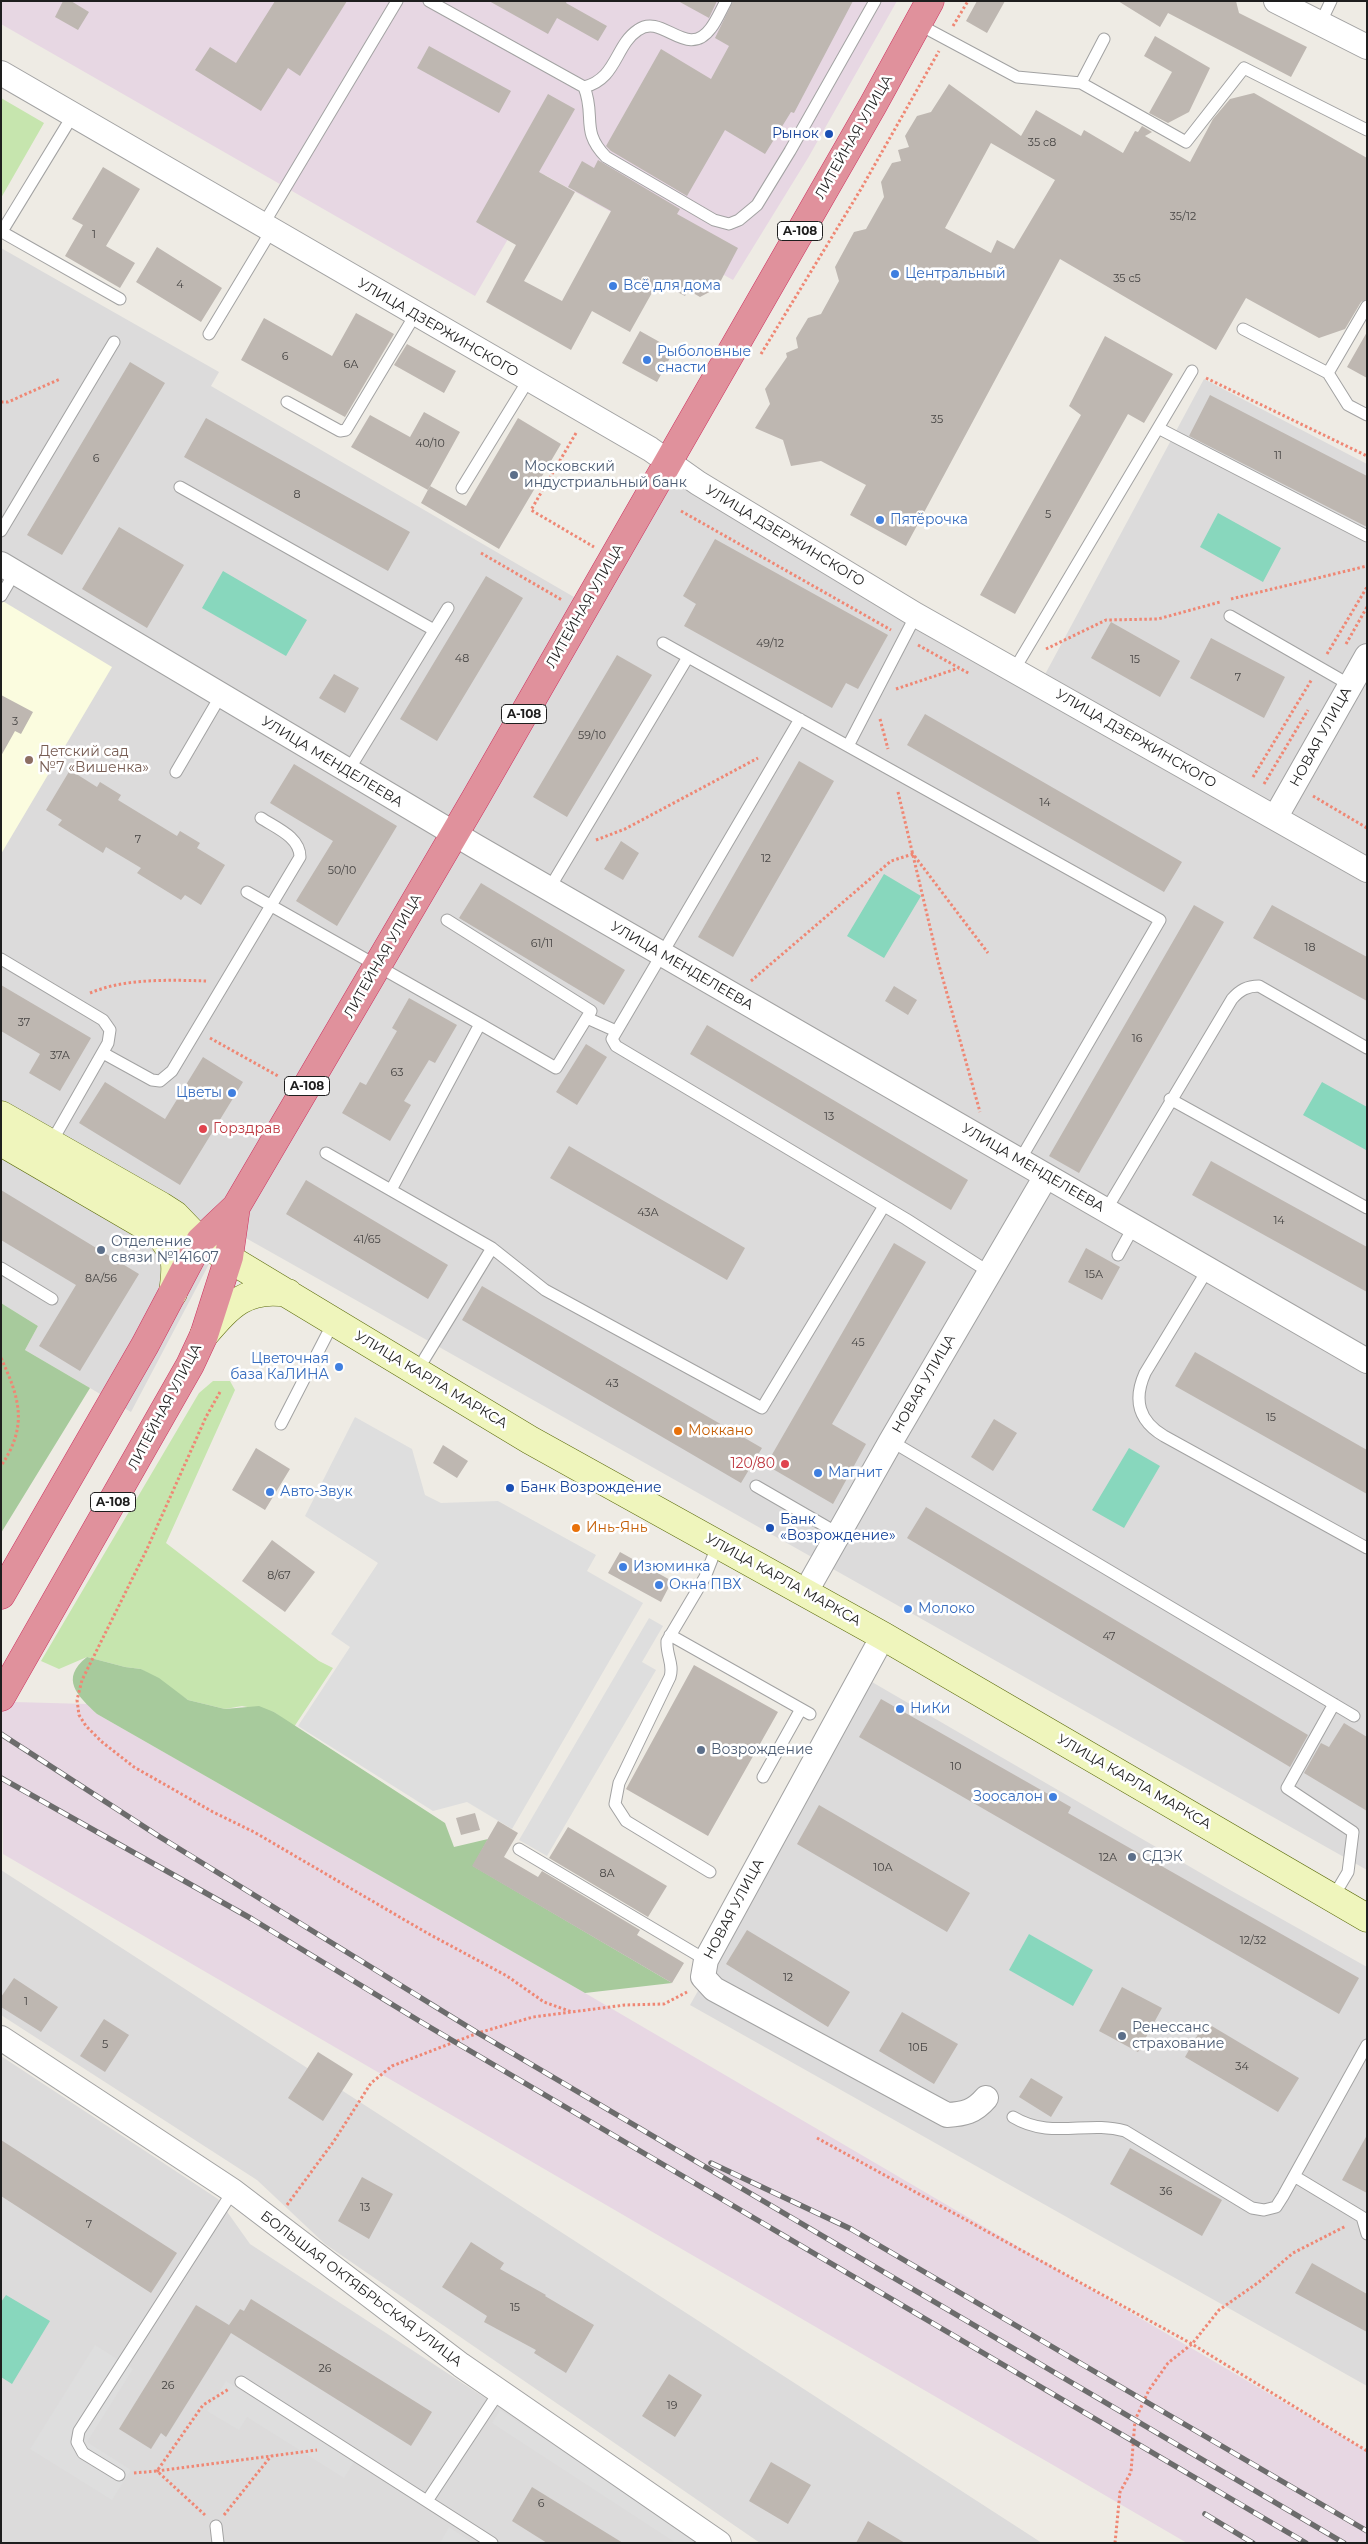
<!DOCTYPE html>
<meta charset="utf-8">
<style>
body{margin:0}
#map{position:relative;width:1368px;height:2544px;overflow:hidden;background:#eeebe4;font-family:Montserrat,sans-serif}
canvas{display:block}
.frame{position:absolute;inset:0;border:2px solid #1e1e1e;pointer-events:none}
</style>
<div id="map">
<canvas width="1368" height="2544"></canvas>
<div class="frame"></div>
</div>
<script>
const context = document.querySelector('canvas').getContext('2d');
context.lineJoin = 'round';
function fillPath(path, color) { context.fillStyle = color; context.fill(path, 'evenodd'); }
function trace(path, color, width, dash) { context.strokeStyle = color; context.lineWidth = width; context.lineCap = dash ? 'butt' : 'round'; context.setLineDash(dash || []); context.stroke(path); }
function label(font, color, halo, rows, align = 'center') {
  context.font = font + ' Montserrat,sans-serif'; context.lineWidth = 5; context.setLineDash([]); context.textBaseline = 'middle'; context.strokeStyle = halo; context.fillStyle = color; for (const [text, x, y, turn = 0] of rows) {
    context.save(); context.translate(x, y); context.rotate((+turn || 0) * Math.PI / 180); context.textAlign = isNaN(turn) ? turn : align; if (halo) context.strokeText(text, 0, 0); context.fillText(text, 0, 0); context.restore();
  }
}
fillPath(new Path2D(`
 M1,248L219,372L211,386L598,611L675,479L1035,693L1204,379L1367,464V1870L228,1228L131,1412L25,1350L38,1326L1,1303Z
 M872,1682L1230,1890L1367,1967V2386L690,2005Z
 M1,1870L1042,2543H760L325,2244L257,2180L1,2015Z
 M1,2056L218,2199L250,2244L707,2543H1Z`), '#dcdbdb');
fillPath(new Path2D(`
 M1,1H897L808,158L733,280L545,175L475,296L1,24Z
 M1,1695L14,1702L87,1704L97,1714L585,1993L1367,2451V2543H1187L3,1854Z`), '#e7d7e3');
fillPath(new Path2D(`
 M1,600L112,667L1,854Z`), '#fbfcdf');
fillPath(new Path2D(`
 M1,98L44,123L1,198Z
 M213,1381H230L235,1390L166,1543L319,1661L333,1668L294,1727L274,1712L242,1706L225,1709L188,1700L141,1669L125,1667L87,1657L59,1669L41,1661L199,1393Z`), '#c6e5ae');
fillPath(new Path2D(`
 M1,1303L38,1326L25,1350L90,1388L1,1533Z
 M87,1657L125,1667L141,1669L159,1678L188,1700L225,1709L259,1706L274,1712L445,1823L454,1847L488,1839L473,1866L672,1983L585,1993L97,1714C78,1696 59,1679 87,1657Z`), '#a7ca9c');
fillPath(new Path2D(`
 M1218,513L1281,548L1263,582L1200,547Z
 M223,571L307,620L286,656L202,608Z
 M884,874L921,896L884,958L847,936Z
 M1322,1082L1367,1107L1366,1150L1303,1115Z
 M1129,1448L1160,1466L1124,1528L1092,1510Z
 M1029,1934L1093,1970L1073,2006L1009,1970Z
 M6,2295L50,2321L12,2384L1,2377V2302Z`), '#88d7bd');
fillPath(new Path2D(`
 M355,1417L412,1449L425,1495L441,1503L498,1501L596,1555L587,1571L643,1603L512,1829L467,1802L433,1811L298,1726L350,1647L331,1634L378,1563L305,1516Z
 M649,1618L663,1626L642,1662L656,1670L547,1856L519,1840Z
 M95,2345L133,2369L87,2442L131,2470L112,2500L30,2449Z
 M226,2381L354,2462L344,2478L247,2417L239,2430L207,2411Z
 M500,2410L704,2543H676L492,2423Z
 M449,2527L473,2543H440Z`), '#dedede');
fillPath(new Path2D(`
 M63,1H71L89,12L78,30L55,17Z
 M275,1H347L300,76L288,68L261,111L195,70L210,47L236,63Z
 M489,1H567L566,3L607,26L598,41L557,18L548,34Z
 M678,1H717L709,18Z
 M733,1H853L794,113L791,112L765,154L725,130L687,196L611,151L606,146L661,49L711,79L729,46L715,38Z
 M977,1H1005L987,33L966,21Z
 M1118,1H1236L1239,13L1307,47L1291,77L1168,13L1160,27Z
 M1155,36L1210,68L1189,112L1168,123L1149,113L1172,72L1144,56Z
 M429,46L511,91L499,113L417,68Z
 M949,84L1021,136L1036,110L1081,136L1084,130L1123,153L1135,131L1138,132L1142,126L1152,132L1145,136L1190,162L1213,119L1230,99L1254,93L1367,158V299L1361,302L1345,329L1319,338L1246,298L1216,350L1060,259L906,546L850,515L866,485L821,461L791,466L783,440L755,428L770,404L765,389L787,357L786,353L798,348L796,338L808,318L821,314L839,281L835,267L854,232L866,229L884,197L881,182L892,163L901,161L898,150L909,147L905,136L917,116L931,112ZM991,143L1055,180L1014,249L997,240L991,253L945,228Z
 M548,94L575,109L539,172L575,192L524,281L562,301L611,211L568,187L582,161L594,168L598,160L680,209L677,214L738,248L717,288L700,297L688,290L685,296L658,282L630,332L592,311L571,350L486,302L516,245L476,222Z
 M103,167L140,189L106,246L135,263L120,288L65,256L83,225L72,219Z
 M157,247L222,288L201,322L136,282Z
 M356,313L394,334L345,417L241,360L264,318L332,356Z
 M640,331L665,345L662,351L671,356L657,382L622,363Z
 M1367,332V378L1347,367Z
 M1105,336L1173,374L1144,423L1128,414L1015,614L980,595L1081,415L1069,406Z
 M407,344L456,371L444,393L394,365Z
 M130,362L165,383L62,555L27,535Z
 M1210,395L1367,476V527L1189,436Z
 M424,412L460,432L428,490L351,447L370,415L410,437Z
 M206,418L410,532L388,571L184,457Z
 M518,418L561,444L499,549L421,503L430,486L466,506Z
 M119,527L184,565L147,628L82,589Z
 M715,539L888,635L858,689L846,683L832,708L684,626L696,604L683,596Z
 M486,576L523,598L437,741L400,719Z
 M1111,622L1180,661L1160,697L1091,658Z
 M1211,638L1285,677L1264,718L1190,678Z
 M617,655L652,675L567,817L533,797Z
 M334,674L359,688L345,713L319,698Z
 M1,695L33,712L21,734L15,731L1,756Z
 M925,714L1182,862L1164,892L907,745Z
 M799,761L834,781L733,957L698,937Z
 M294,764L397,826L337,926L296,901L333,841L270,803Z
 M70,770L97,787L100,782L121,795L118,800L177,836L180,831L200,843L197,848L225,865L201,905L185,895L181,900L137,873L141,868L106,847L103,853L58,825L62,820L46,810Z
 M621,841L639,853L623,880L604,869Z
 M481,883L625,970L604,1005L459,918Z
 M1194,905L1224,922L1079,1173L1049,1156Z
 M1272,905L1367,957V1001L1253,938Z
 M1,985L91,1038L60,1091L29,1073L40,1054L1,1031Z
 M894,986L917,1000L908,1015L885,1001Z
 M409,998L457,1025L435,1063L429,1060L404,1101L411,1105L390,1141L342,1113L360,1082L366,1085L397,1031L392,1028Z
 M707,1025L968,1180L951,1210L690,1054Z
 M586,1044L607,1057L577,1105L556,1092Z
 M203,1057L243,1082L180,1185L79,1123L105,1082L165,1119Z
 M569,1146L745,1248L727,1280L550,1178Z
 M1211,1161L1367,1247V1292L1192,1195Z
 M306,1180L448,1265L428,1299L286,1214Z
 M1,1190L139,1274L80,1371L39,1346L76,1285L1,1240Z
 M894,1243L926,1262L832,1424L866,1444L833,1504L766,1465Z
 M1086,1248L1120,1267L1102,1300L1068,1282Z
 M482,1286L762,1448L741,1483L462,1320Z
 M1195,1352L1367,1450V1494L1175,1386Z
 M994,1419L1017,1433L993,1471L971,1457Z
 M443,1445L468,1461L457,1478L433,1463Z
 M256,1448L290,1469L265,1510L232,1490Z
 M926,1507L1308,1735L1290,1767L907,1538Z
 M272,1540L315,1572L285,1612L242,1581Z
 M620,1552L672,1581L661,1602L608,1573Z
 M694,1665L778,1712L708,1836L626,1789Z
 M881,1699L1071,1807L1068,1813L1359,1978L1339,2014L859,1737Z
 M1344,1723L1367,1737V1811L1304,1773L1321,1743L1329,1747Z
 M819,1805L970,1893L947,1932L797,1844Z
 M475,1813L480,1830L461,1835L456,1818Z
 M498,1821L518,1833L504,1857L538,1877L542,1871L640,1930L637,1935L684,1963L672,1983L472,1866Z
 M568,1827L667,1886L648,1917L549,1858Z
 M747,1930L850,1992L828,2027L726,1964Z
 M14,1978L58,2007L41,2032L1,2007V1997Z
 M1122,1987L1162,2008L1138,2052L1099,2031Z
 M902,2012L958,2044L934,2084L879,2051Z
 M104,2019L129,2035L105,2072L80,2056Z
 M1205,2022L1299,2078L1278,2112L1185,2057Z
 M318,2052L353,2074L323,2121L288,2098Z
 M1031,2078L1063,2097L1051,2117L1019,2097Z
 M1367,2135V2193L1342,2180Z
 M1,2140L177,2253L151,2293L1,2196Z
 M1130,2148L1222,2200L1202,2236L1110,2184Z
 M362,2177L393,2194L369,2239L338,2221Z
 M471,2242L504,2263L500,2269L546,2295L545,2296L594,2325L566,2373L534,2353L536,2350L484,2322L487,2316L442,2287Z
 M1312,2263L1367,2294V2332L1295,2293Z
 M251,2299L432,2412L411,2446L231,2333L166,2437L161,2433L151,2449L119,2429L196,2305L229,2325L240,2309L244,2311Z
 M669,2374L702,2395L675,2437L642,2416Z
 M771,2462L811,2485L788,2524L749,2501Z
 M532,2487L623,2543H547L512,2521Z
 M868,2521L905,2543H856Z`), '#beb7b1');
const lane = new Path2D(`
 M429,1L584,87C596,116 580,131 606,157L714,220L729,224L739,220L757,205L790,151L875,1
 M918,24L1017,77L1081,83
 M1320,24L1331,1
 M1104,39L1081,83L1186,142L1244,68L1367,130
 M584,87C617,79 615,45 638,30C662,12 687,61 711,28C717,20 721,10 726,1
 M263,225L397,1
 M2,232L120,299
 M1,233L73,115
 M1367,306L1328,373L1348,405L1367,415
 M1243,329L1328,373
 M209,334L271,231
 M287,402L340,431L346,430L415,315
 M1160,429L1367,536
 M180,487L434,630
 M462,488L529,379
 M1,531L114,342
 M1,596L15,572
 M1230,616L1350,685
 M663,643L1160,920L1020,1160
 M1014,670L1192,371
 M800,719L612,1039L616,1046L906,1219L989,1272
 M848,746L916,615
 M348,771L448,608
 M176,772L221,695
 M549,889L688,657
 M247,892L480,1024
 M1,959L103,1020L110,1030L108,1043L51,1143
 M587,1018L616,1031
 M103,1053L152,1080L160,1081L172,1071L300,857C300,837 276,828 261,818
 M1170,1099L1367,1208
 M326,1153L492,1248L417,1371
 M391,1190L480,1024L556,1068L591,1011L447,920
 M1106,1210L1232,999C1240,990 1247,986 1259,986L1367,1048
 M492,1248L545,1290L762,1408L884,1206
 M1118,1255L1134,1226
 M1,1268L52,1299
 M1208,1269L1145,1373C1133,1400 1139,1421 1164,1436L1367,1548
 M281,1424L334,1321
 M891,1441L1354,1716
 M756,1486L839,1534
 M670,1635L810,1714
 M763,1777L801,1709
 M519,1849L706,1960
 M710,1872L626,1821L615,1804L619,1783L670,1677C674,1664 666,1655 667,1641L705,1577L718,1544
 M1332,1899L1348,1872L1353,1832L1287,1788L1334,1704
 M1013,2117C1051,2140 1087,2120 1125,2131L1252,2208L1264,2210L1276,2207L1283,2196L1367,2045
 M1294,2176L1362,2217L1367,2234
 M241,2382L492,2543
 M119,2475L83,2453L77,2442L79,2431L233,2191
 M427,2501L499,2392
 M216,2526L218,2543`);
const street = new Path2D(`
 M1276,1L1367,47
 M1,73L650,449L698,483L916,615L1367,870
 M1,564L475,846L1367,1361
 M1275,818L1367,656
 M805,1593L891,1441L1046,1176
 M883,1636L706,1960L703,1977L714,1989L947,2115C964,2114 974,2112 986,2098
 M1,2038L233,2191L461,2365L719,2543`);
const secondary = new Path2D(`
 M1,1115L161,1206L175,1215L200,1241L530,1440L883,1636L1367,1918
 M1,1142L159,1234C178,1256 177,1265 173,1293
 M204,1335C229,1306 246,1286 288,1293`);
const highway = new Path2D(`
 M1,1595L145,1345L200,1241L236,1207L475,799L873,105L930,1
 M1,1697L190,1365L204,1335L229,1257L236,1207`);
trace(lane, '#a2a2a2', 13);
trace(street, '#a2a2a2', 26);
trace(secondary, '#5d6d0d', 29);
trace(highway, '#cc315f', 29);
trace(new Path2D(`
 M953,26L968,1
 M761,354L861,189L939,51
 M1206,378L1367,456
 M1,402H8L60,379
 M576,433L531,510L594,547
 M681,511L891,630
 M481,553L562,600
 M1231,599L1367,566
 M1346,644L1367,607
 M918,645L970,674
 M1046,649L1106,620L1158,619L1220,602
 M1327,654L1367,587
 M896,689L959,668
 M880,719L888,749
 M1253,777L1312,679
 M1264,784L1308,710
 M898,792L939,965L980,1112
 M1313,796L1367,828
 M596,840L625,829L758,758
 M751,981L891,861L913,854L988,953
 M90,993C125,978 170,980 208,981
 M210,1038L278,1076
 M1,1358C20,1399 28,1426 1,1466
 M220,1392L206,1417L147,1549L82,1680L77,1700L79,1715L86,1726L102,1742L134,1767L213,1812L254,1832L427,1933L507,1976L544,2002L572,2012
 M817,2138L1192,2344L1367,2451
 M287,2205L334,2141L371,2083L392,2066L478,2033L533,2017L625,2005L664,2004L687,1992
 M134,2473L157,2471L203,2405L229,2389
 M205,2515L157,2471L317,2450
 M224,2515L271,2456
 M1115,2543L1120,2492L1131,2472L1135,2420L1149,2390L1168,2363L1192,2344L1219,2310L1259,2282L1293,2253L1346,2226`), '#ef8774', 3, [2.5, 2.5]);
trace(lane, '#fff', 11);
trace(street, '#fff', 24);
trace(secondary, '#eff5bc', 28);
trace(highway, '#e0919c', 28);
const rail = new Path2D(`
 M1,1734L160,1837L478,2033L1344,2543
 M1,1778L252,1919L421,2022L1306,2543
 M711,2163L851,2229L1367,2531
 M1205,2514L1253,2543`);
trace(rail, '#6c6c6c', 5.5);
trace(rail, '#fff', 4, [11]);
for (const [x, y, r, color] of [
 [829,134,5,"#1a4fb4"],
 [895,274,5,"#3f7fe0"],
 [613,286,5,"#3f7fe0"],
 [647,360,5,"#3f7fe0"],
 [514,475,5,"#5c6f8a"],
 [880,520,5,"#3f7fe0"],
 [29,760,5,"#8d6e63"],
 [232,1093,5,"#3f7fe0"],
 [203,1129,5,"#e0444e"],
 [101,1250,5,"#5c6f8a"],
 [339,1367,5,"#3f7fe0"],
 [678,1431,5,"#e8710a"],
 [785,1464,5,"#e0444e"],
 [818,1473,5,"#3f7fe0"],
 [510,1488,5,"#1a4fb4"],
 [270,1492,5,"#3f7fe0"],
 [576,1528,5,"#e8710a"],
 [770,1528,5,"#1a4fb4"],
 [623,1567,5,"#3f7fe0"],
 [659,1585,5,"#3f7fe0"],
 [908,1609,5,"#3f7fe0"],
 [900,1709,5,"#3f7fe0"],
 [701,1750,5,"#5c6f8a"],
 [1053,1797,5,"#3f7fe0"],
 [1132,1857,5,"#5c6f8a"],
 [1122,2036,5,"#5c6f8a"]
]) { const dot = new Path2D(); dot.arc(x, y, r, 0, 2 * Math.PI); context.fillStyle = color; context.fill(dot); trace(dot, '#fff', 2); }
label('11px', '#464443', null, [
 ["35 с8",1042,143],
 ["35/12",1183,217],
 ["1",94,235],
 ["35 с5",1127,279],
 ["4",180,285],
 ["6",285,357],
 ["6А",351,365],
 ["35",937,420],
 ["40/10",430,444],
 ["11",1278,456],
 ["6",96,459],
 ["8",297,495],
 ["5",1048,515],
 ["49/12",770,644],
 ["48",462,659],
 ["15",1135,660],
 ["7",1238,678],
 ["3",15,722],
 ["59/10",592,736],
 ["14",1045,803],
 ["7",138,840],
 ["12",766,859],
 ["50/10",342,871],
 ["61/11",542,944],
 ["18",1310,948],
 ["37",24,1023],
 ["16",1137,1039],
 ["37А",60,1056],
 ["63",397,1073],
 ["13",829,1117],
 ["43А",648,1213],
 ["14",1279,1221],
 ["41/65",367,1240],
 ["15А",1094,1275],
 ["8А/56",101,1279],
 ["45",858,1343],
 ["43",612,1384],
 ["15",1271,1418],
 ["8/67",279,1576],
 ["47",1109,1637],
 ["10",956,1767],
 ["12А",1108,1858],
 ["10А",883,1868],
 ["8А",607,1874],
 ["12/32",1253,1941],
 ["12",788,1978],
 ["1",26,2002],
 ["5",105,2045],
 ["10Б",918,2048],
 ["34",1242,2067],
 ["36",1166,2192],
 ["13",365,2208],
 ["7",89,2225],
 ["15",515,2308],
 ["26",325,2369],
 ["26",168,2386],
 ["19",672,2406],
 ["6",541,2504]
]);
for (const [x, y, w] of [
 [800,231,45],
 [524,714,45],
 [307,1086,45],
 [113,1502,45]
]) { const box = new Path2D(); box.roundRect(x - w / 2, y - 9.5, w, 19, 4); context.fillStyle = '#fff'; context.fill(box); trace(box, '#1e1e1e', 1); }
label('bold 12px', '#1e1e1e', null, [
 ["А-108",800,231],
 ["А-108",524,714],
 ["А-108",307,1086],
 ["А-108",113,1502]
]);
label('14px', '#164399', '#fff', [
 ["Рынок",819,134,"right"],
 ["Банк Возрождение",520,1488],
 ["Банк",780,1520],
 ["«Возрождение»",780,1536]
], 'left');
label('14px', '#1e1e1e', '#fff', [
 ["ЛИТЕЙНАЯ УЛИЦА",854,137,-60],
 ["УЛИЦА ДЗЕРЖИНСКОГО",438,328,30],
 ["УЛИЦА ДЗЕРЖИНСКОГО",785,536,31],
 ["ЛИТЕЙНАЯ УЛИЦА",585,606,-60],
 ["НОВАЯ УЛИЦА",1321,737,-61],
 ["УЛИЦА ДЗЕРЖИНСКОГО",1136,739,30],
 ["УЛИЦА МЕНДЕЛЕЕВА",332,762,31],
 ["ЛИТЕЙНАЯ УЛИЦА",383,956,-60],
 ["УЛИЦА МЕНДЕЛЕЕВА",682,966,30],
 ["УЛИЦА МЕНДЕЛЕЕВА",1033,1168,30],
 ["УЛИЦА КАРЛА МАРКСА",431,1380,31],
 ["НОВАЯ УЛИЦА",924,1384,-60],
 ["ЛИТЕЙНАЯ УЛИЦА",165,1407,-62],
 ["УЛИЦА КАРЛА МАРКСА",783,1580,29],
 ["УЛИЦА КАРЛА МАРКСА",1134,1782,30],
 ["НОВАЯ УЛИЦА",734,1909,-62],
 ["БОЛЬШАЯ ОКТЯБРЬСКАЯ УЛИЦА",361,2289,37]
]);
label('14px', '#366cbe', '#fff', [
 ["Центральный",905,274],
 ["Всё для дома",623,286],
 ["Рыболовные",657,352],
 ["снасти",657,368],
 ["Пятёрочка",890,520],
 ["Цветы",222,1093,"right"],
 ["Цветочная",329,1359,"right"],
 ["база КаЛИНА",329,1375,"right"],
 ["Магнит",828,1473],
 ["Авто-Звук",280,1492],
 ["Изюминка",633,1567],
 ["Окна ПВХ",669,1585],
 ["Молоко",918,1609],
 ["НиКи",910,1709],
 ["Зоосалон",1043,1797,"right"]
], 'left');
label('14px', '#4e5e75', '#fff', [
 ["Московский",524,467],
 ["индустриальный банк",524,483],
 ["Отделение",111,1242],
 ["связи №141607",111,1258],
 ["Возрождение",711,1750],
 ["СДЭК",1142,1857],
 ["Ренессанс",1132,2028],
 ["страхование",1132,2044]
], 'left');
label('14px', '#785e54', '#fff', [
 ["Детский сад",39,752],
 ["№7 «Вишенка»",39,768]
], 'left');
label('14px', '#be3a42', '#fff', [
 ["Горздрав",213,1129],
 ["120/80",775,1464,"right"]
], 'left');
label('14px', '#c56008', '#fff', [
 ["Моккано",688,1431],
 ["Инь-Янь",586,1528]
], 'left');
</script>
